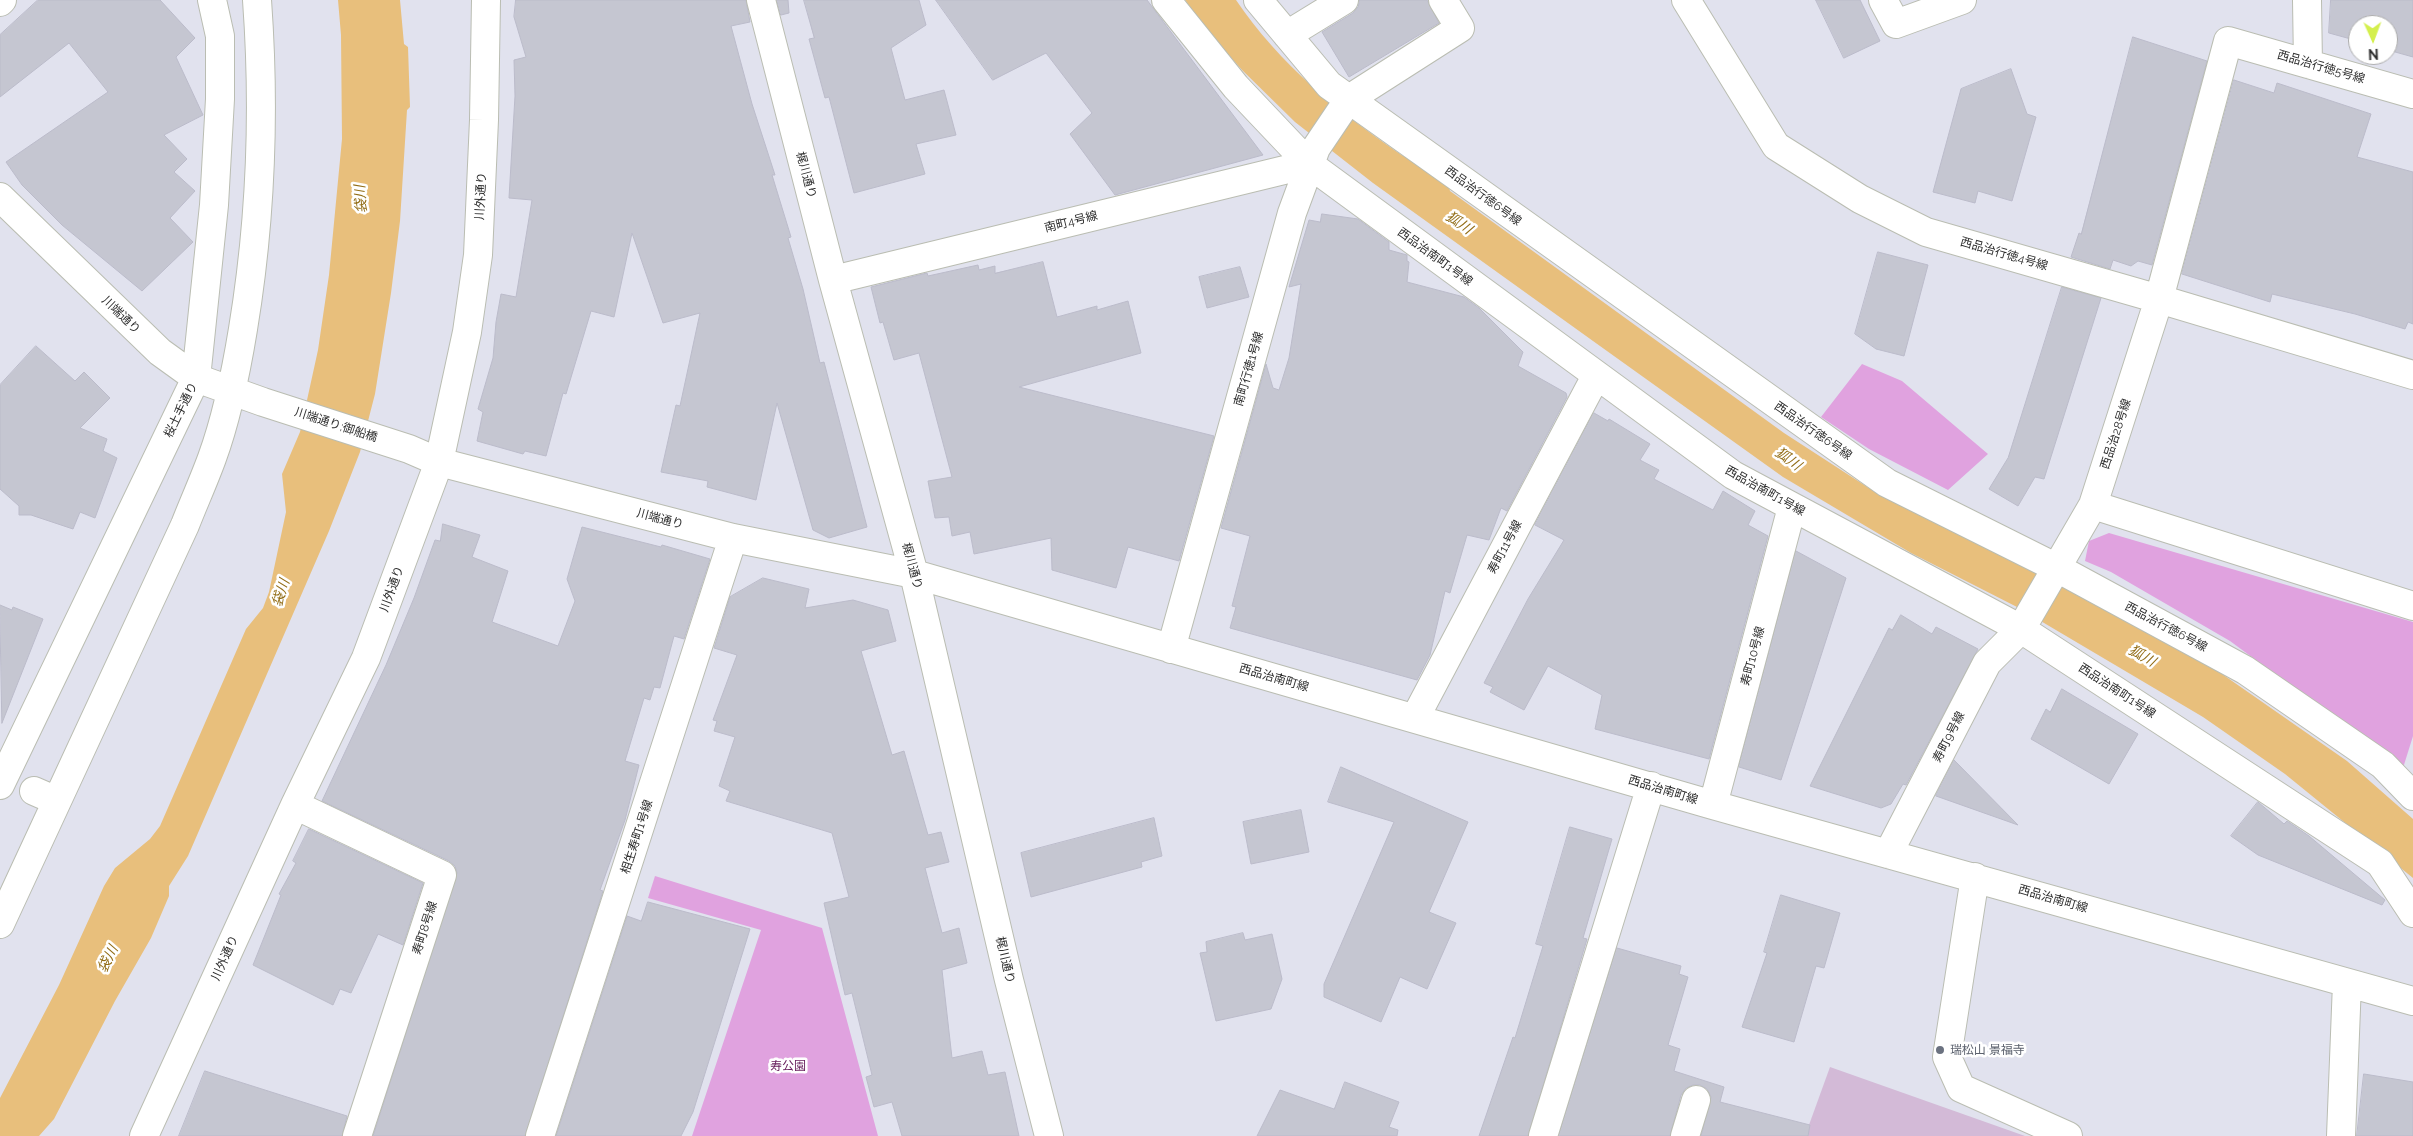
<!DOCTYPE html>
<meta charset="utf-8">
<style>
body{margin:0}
#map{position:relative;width:2413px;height:1136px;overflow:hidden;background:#e1e2ee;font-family:Raleway,sans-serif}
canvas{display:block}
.north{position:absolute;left:2348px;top:15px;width:50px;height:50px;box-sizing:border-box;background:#fff;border:1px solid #ababab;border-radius:50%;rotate:178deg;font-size:14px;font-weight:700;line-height:20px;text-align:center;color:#2e2e2e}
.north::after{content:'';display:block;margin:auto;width:18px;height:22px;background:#d4ef4d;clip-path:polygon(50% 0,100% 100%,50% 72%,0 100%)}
</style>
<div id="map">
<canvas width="2413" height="1136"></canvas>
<div class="north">N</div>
</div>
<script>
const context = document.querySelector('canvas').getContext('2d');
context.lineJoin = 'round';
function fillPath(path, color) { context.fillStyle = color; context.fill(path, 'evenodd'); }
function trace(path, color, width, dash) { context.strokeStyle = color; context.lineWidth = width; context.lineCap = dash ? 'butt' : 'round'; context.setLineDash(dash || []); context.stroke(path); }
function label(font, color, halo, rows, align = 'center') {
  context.font = font + ' Raleway,"Noto Sans JP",sans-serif'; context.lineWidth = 5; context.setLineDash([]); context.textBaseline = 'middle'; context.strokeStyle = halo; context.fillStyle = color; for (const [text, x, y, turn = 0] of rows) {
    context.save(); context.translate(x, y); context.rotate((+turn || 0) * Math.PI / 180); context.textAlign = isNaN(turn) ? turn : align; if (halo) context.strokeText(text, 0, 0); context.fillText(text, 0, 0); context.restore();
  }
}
fillPath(new Path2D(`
 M1862,364L1902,381L1988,454L1948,490L1869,449L1821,417Z
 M2109,533L2413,622V736L2403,768L2230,641L2111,572L2085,561L2089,541Z
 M655,876L822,928L878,1136H692L761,930L648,898Z`), '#e0a2df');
fillPath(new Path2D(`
 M1830,1067L2025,1136H1805Z`), '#d3bad7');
fillPath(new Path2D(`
 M338,0H400L404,44L408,47L410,107L407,110L400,221L391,293L375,394L360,452L329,531L188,856L169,886V896L151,938L115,1001L54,1119L39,1136H0V1098L59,985L104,886L115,868L150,839L160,826L246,629L263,608L269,592L286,512L282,474L300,432L318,350L329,275L342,139L341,35Z
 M1185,0H1236C1279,64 1340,113 1403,156L1410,152L1447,179L1450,191L1784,433L1875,492L2025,568L2064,584L2189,651L2347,761L2413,819V878L2285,774L2203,717L2017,607L1911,553L1783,477L1593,341L1373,183L1295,122L1242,70L1210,34Z`), '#e8bf7c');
const building = new Path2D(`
 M38,0H160L195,38L176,57L203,115L164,135L187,159L174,172L195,191L170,218L193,242L142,291L62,225L22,185L6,162L108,92L69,43L0,97V35Z
 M516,0H746L750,22L731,26L752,104L775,175H772L791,237L788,238L803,289L820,363L824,362L867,527L829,538L813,530L777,403L756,500L707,487L708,481L661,472L676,405L680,406L700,313L663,323L632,233L614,317L591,311L566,394L563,393L546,456L525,451L523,454L477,441L483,412L478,409L493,358L496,322L501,294L516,297L532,200L509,198L515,96L514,60L526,57L514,17Z
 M777,0H788L789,13L781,15Z
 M804,0H919L926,25L891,48L905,100L944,90L956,135L916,144L925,174L854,193L829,97L825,98L809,39L814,38Z
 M936,0H1147L1263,155L1115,195L1070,134L1092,113L1046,53L993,80Z
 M1360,0H1427L1439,23L1349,77L1322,32L1353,13L1358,7Z
 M1816,0H1860L1880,41L1844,58Z
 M2331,0H2413V57L2388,50V25H2358V41L2329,33Z
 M2133,37L2207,61L2152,265L2138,261L2131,266L2113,260L2110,269L2071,257L2079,233L2081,234Z
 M2011,69L2027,114L2036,117L2012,201L1978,191L1975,203L1933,192L1961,89Z
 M2234,80L2274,93L2277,83L2371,114L2357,157L2413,172V324L2408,322L2405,329L2355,314L2272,294L2270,302L2182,274Z
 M1322,214L1358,219L1389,242V250L1407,255V261L1409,262L1407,282L1464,297L1479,308L1523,352L1518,366L1566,393L1567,397L1507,511L1501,508L1489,540L1467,535L1450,593L1445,591L1430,655L1417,680L1230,628L1236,607L1232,606L1250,536L1221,528L1266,364L1273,388L1279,390L1289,358L1301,284L1289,287L1309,220L1320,222Z
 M1878,252L1928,265L1904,356L1876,349L1855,334Z
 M1043,262L1057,317L1097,306V310L1128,301L1141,353L1019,387L1214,436L1179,561L1128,547L1116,588L1052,570L1051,538L974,554L970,532L952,536L949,517L935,518L928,481L952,477L919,353L894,360L883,322L880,323L871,287L927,273L928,276L978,265L979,270L995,266V273Z
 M1240,267L1249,297L1207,308L1199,277Z
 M2062,287L2101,298L2044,479L2035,477L2018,506L1989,489L2008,458Z
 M36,346L75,381L84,372L110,398L80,428L107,439L103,451L117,458L95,518L80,512L73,529L31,515H19V506L0,489V385Z
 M1594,413L1608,421L1609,419L1650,444L1640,460L1659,470L1654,479L1713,510L1723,491L1755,511L1748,525L1768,536L1709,759L1595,729L1602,695L1548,666L1524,710L1490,692L1493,687L1484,683L1528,599L1564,540L1535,525Z
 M443,524L480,535L472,557L508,571L492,622L558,646L575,601L567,579L582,527L661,547L662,545L710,559L684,639L674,636L660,688L654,687L650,700L644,698L625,761L639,765L625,820L600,890L603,891L525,1136H373L457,873L455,866L449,861L322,801L386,665L414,598L435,540L440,541Z
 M1796,551L1846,578L1781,780L1739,767Z
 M763,578L809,589L805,608L853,600L888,610L896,641L861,651L892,755L904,751L928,835L941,832L949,862L925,868L942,933L959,928L967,963L942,970L952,1058L982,1051L988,1075L1005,1072L1019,1136H902L892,1102L874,1107L866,1077L872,1075L852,993L845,995L824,903L849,897L832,833L726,801L730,791L719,786L735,737L714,731L717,721L713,720L737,655L714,648L730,597Z
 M0,605L12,610L13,607L43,619L2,723Z
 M1901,615L1932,634L1936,627L1978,649L1906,785L1903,784L1891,804L1881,808L1810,786L1889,628L1892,630Z
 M2062,689L2138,734L2109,784L2031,739L2046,709L2050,712Z
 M1954,760L2018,825L1936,796Z
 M1341,767L1468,822L1429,912L1456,923L1427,989L1400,977L1381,1022L1324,997V984L1394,822L1328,802Z
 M2258,802L2284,824L2287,821L2309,836L2385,900L2382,905L2258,855L2231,836Z
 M1301,810L1309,852L1251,864L1243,822Z
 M1154,818L1162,856L1141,862L1142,867L1031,897L1021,853Z
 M1570,827L1612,839L1583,938L1587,939L1528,1136H1479L1513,1037L1515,1038L1543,946L1536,944Z
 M309,829L423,883L403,945L378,934L351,993L340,989L333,1005L253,965L281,895L279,894L296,863L293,861Z
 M1781,895L1840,913L1824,968L1816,966L1794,1042L1742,1027L1767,953L1764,952Z
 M648,902L750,929L693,1112L681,1136H556L627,916L641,921Z
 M1243,933L1245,940L1272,934L1282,979L1271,1009L1216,1021L1200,953L1207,952L1206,942Z
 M1617,948L1681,966L1679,974L1688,977L1668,1045L1680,1049L1674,1071L1724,1087L1720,1102L1810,1125L1808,1136H1701L1711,1097L1707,1089L1700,1085H1693L1686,1088L1681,1095L1670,1136H1559Z
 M205,1071L347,1116L342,1136H179Z
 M2364,1074L2413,1082V1136H2357Z
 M1345,1082L1399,1102L1389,1127L1398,1130L1397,1136H1257L1280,1090L1334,1109Z`);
fillPath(building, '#c5c6d1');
trace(building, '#bbbbca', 1);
const minor = new Path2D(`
 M761,0L833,280L914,574L1009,980L1049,1136
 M1166,0L1236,87L1309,164L1733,475L2021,629L2380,863L2413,913
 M1258,0L1329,85L1887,483L2057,568L2245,670L2383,765L2413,796
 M1686,0L1776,146L1860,199L1926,232L2159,299L2413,375
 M1883,0L1896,24L1962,0
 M2307,0L2308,64
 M0,2L2,0
 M1287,35L1344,0
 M2413,94L2228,41L2159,299L2093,505L2413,606
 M0,197L160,352L196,378L263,402L409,449L439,462L733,538L914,574L1713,805L2413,1001
 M833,280L1309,164
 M1171,649L1292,213L1316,148L1349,99L1460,28L1443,0
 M1415,718L1596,376
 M0,785L196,378L214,205L220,99V36L212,0
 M34,791L57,801
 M295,805L442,875L357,1136
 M1713,805L1792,507
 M1888,854L1987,663L2021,629L2093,505
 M1975,877L1947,1057L1961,1088L2068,1136
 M0,924L185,525C194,502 204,480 212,458C227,417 236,372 243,329C261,220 265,110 257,0
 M144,1136L295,805L366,658L439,462L467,332L478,255L484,120L486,0
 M540,1136L733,538
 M1543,1136L1651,786
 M1685,1136L1696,1100
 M2341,1136L2347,983`);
trace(minor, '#babdb2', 30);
trace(minor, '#fff', 28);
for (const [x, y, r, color] of [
 [1940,1050,5,"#6b7280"]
]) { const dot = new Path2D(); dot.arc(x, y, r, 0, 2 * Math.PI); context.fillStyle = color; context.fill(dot); trace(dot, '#fff', 2); }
label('12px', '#2e2e2e', '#fff', [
 ["西品治行徳5号線",2321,67,16],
 ["梶川通り",806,175,75],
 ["川外通り",481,196,-87],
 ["西品治行徳6号線",1483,196,36],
 ["南町4号線",1071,222,-14],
 ["西品治行徳4号線",2004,254,16],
 ["西品治南町1号線",1435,257,36],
 ["川端通り",121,315,44],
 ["南町行徳1号線",1249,369,-74],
 ["桜土手通り",181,410,-64],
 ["川端通り;御船橋",336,425,18],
 ["西品治行徳6号線",1813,431,35],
 ["西品治28号線",2116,434,-72],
 ["西品治南町1号線",1765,491,29],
 ["川端通り",660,519,15],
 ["寿町11号線",1505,547,-62],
 ["梶川通り",912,566,75],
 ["川外通り",392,589,-70],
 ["西品治行徳6号線",2166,627,28],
 ["寿町10号線",1753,656,-75],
 ["西品治南町線",1274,678,16],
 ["西品治南町1号線",2117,691,33],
 ["寿町9号線",1949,737,-63],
 ["西品治南町線",1663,790,17],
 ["相生寿町1号線",637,837,-72],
 ["西品治南町線",2053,899,16],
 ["寿町8号線",425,928,-72],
 ["川外通り",225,958,-66],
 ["梶川通り",1005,960,77]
]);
label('12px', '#5b616d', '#fff', [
 ["瑞松山 景福寺",1950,1050]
], 'left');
label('12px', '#68205d', '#fff', [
 ["寿公園",788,1066]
]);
label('italic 14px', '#926d17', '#fff', [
 ["袋川",361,199,-94],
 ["狐川",1459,223,35],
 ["狐川",1788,459,36],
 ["袋川",281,593,-72],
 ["狐川",2142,656,30],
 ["袋川",108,959,-63]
]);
</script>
